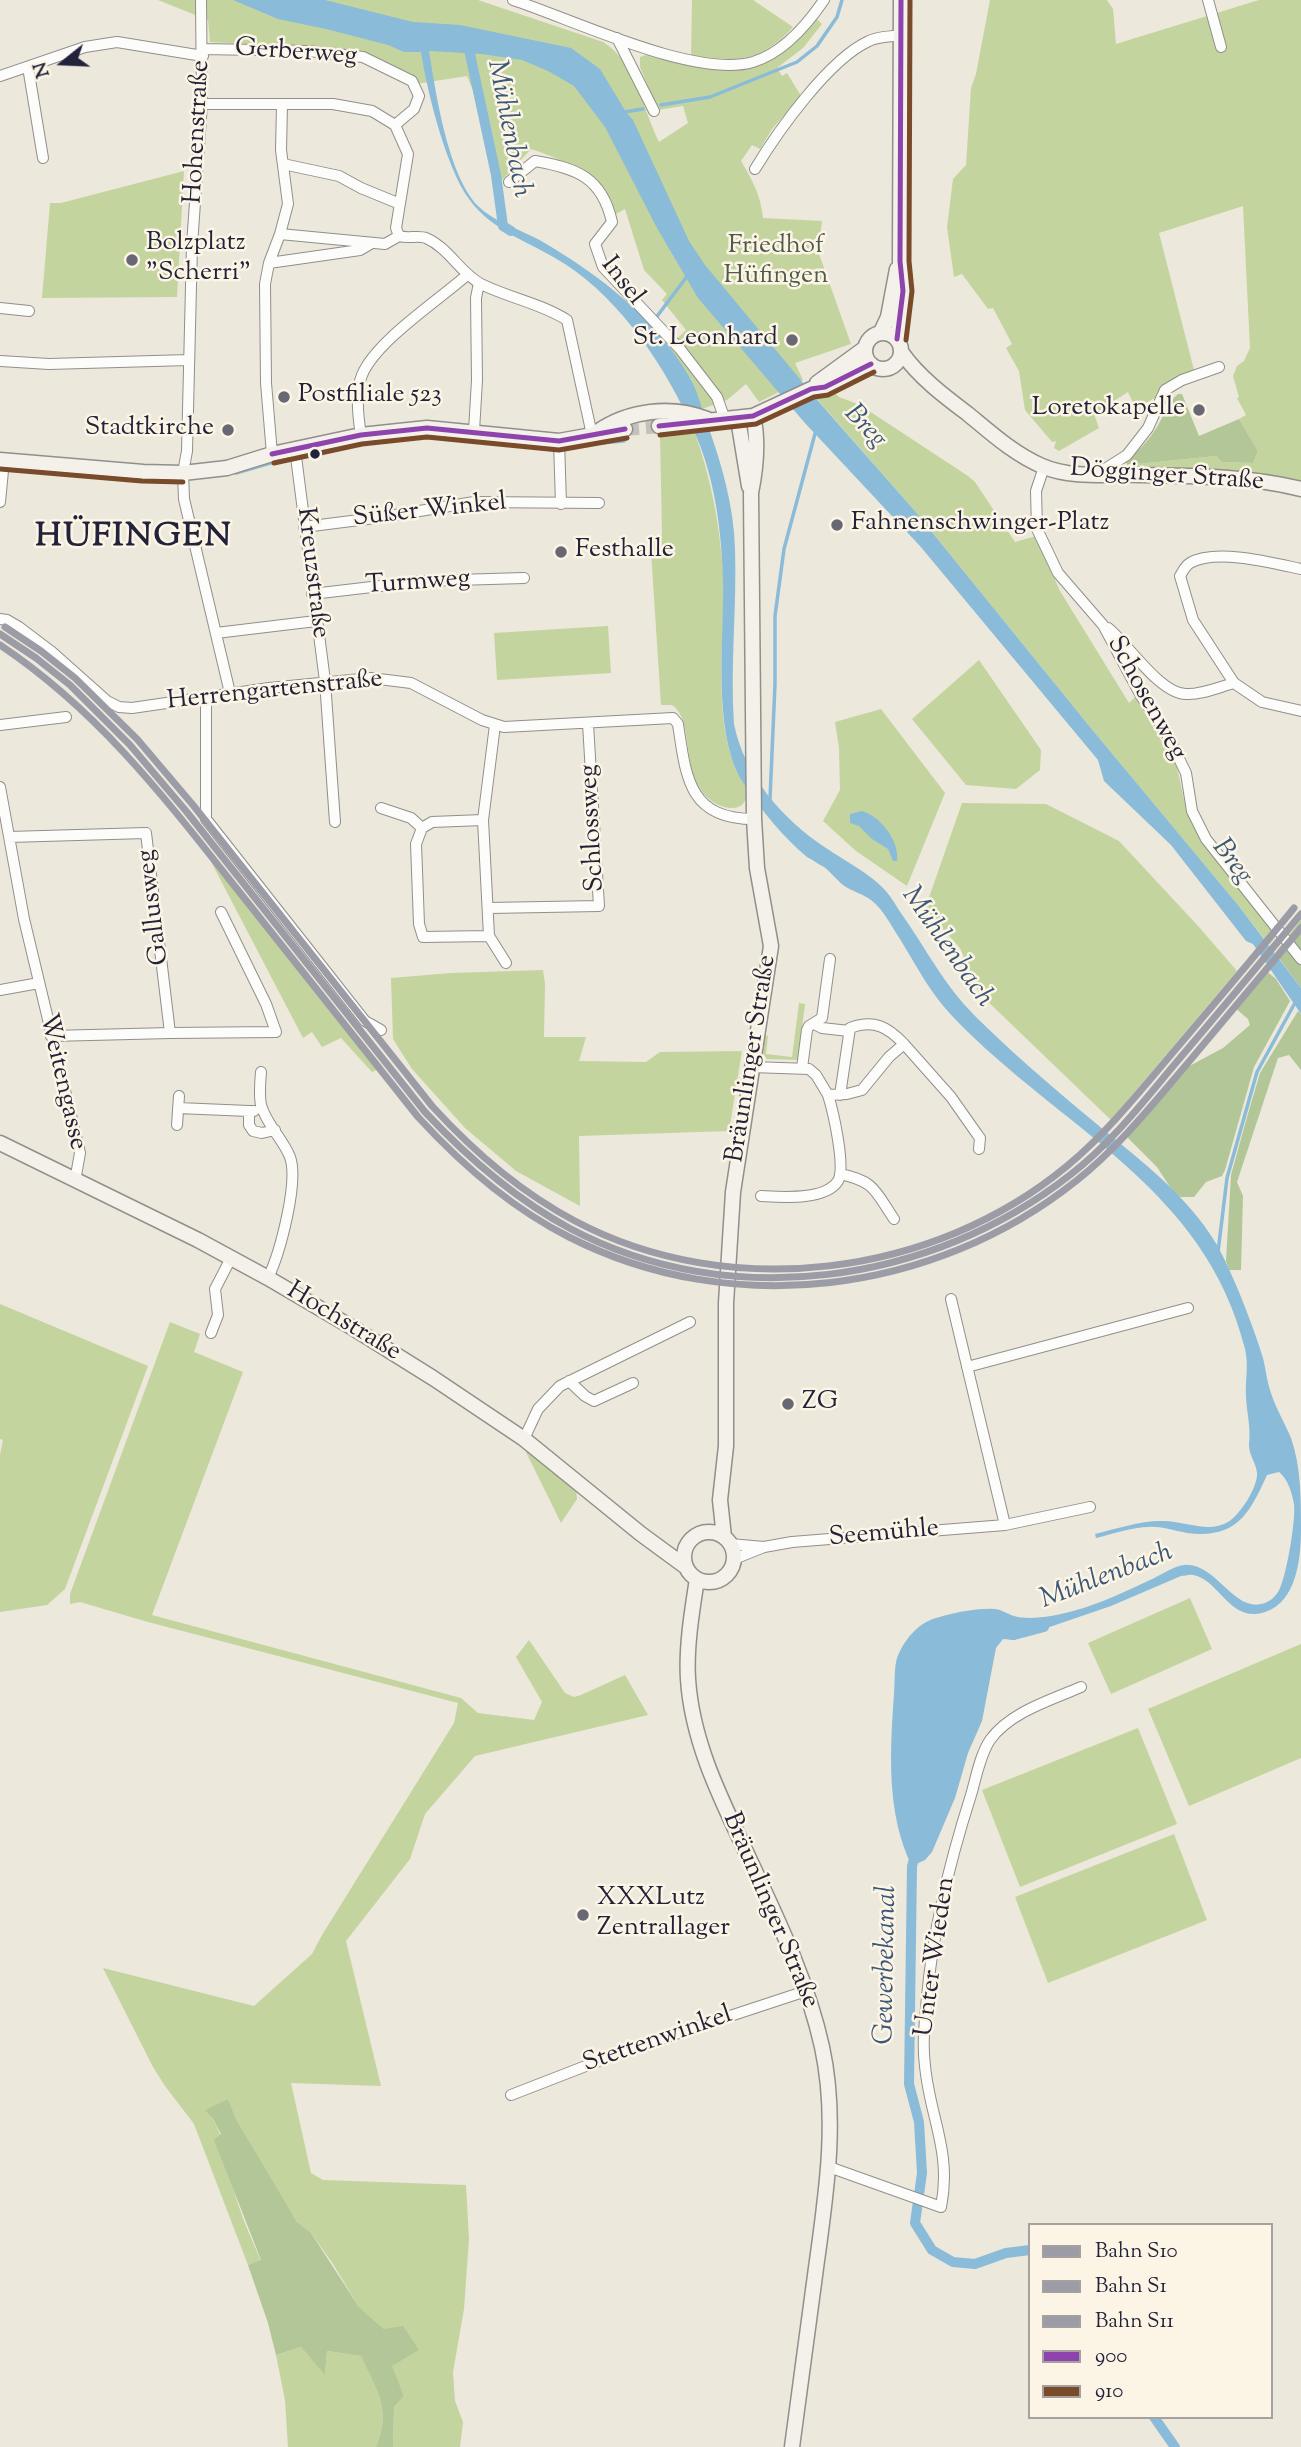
<!DOCTYPE html>
<meta charset="utf-8">
<style>
body{margin:0}
#map{position:relative;width:1301px;height:2447px;overflow:hidden;background:#ece8db;font-family:"Sorts Mill Goudy",serif}
canvas{display:block}
.legend{position:absolute;left:1028px;top:2223px;width:245px;height:196px;box-sizing:border-box;background:#fcf5e5;border:2px solid #a5a1a1;margin:0;padding:9px 12px;list-style:none;font-size:21px;color:#22223b}
.legend li{display:flex;align-items:center;gap:14px;height:35px}
.legend b{width:35px;border:2px solid #a5a1a1}
.north{position:absolute;left:28px;top:28px;width:70px;height:70px;-webkit-text-stroke:5px #fcf5e5;paint-order:stroke;rotate:252deg;font-size:19px;font-weight:700;line-height:28px;text-align:center;color:#22223b}
.north::after{content:'';display:block;margin:auto;width:24px;height:32px;background:#22223b;clip-path:polygon(50% 0,100% 100%,50% 72%,0 100%)}
</style>
<div id="map">
<canvas width="1301" height="2447"></canvas>
<ul class="legend">
<li><b style="height:9px;background:#9c9ca7"></b>Bahn S10</li>
<li><b style="height:9px;background:#9c9ca7"></b>Bahn S1</li>
<li><b style="height:9px;background:#9c9ca7"></b>Bahn S11</li>
<li><b style="height:9px;background:#8e44ad"></b>900</li>
<li><b style="height:9px;background:#7a4b2a"></b>910</li>
</ul>
<div class="north">N</div>
</div>
<script>
const context = document.querySelector('canvas').getContext('2d');
context.lineJoin = 'round';
function fillPath(path, color) { context.fillStyle = color; context.fill(path, 'evenodd'); }
function trace(path, color, width, dash) { context.strokeStyle = color; context.lineWidth = width; context.lineCap = dash ? 'butt' : 'round'; context.setLineDash(dash || []); context.stroke(path); }
function label(font, color, halo, rows, align = 'center') {
  context.font = font + ' "Sorts Mill Goudy",serif'; context.lineWidth = 5; context.setLineDash([]); context.textBaseline = 'middle'; context.strokeStyle = halo; context.fillStyle = color; for (const [text, x, y, turn = 0] of rows) {
    context.save(); context.translate(x, y); context.rotate((+turn || 0) * Math.PI / 180); context.textAlign = isNaN(turn) ? turn : align; if (halo) context.strokeText(text, 0, 0); context.fillText(text, 0, 0); context.restore();
  }
}
fillPath(new Path2D(`
 M158,0H478L603,42C636,62 643,110 659,142L688,123L683,106L658,110L640,67V57L649,54L683,64L710,69L751,67L816,18L822,24L803,48L777,68L782,76L787,73L801,96L772,129L760,149L752,145L741,161C752,179 761,196 763,218L822,221L818,251L851,344L795,363L803,380L759,402L746,384L727,400L702,409L691,379L669,347L686,330L662,300L667,294L644,270L625,209L616,214C593,174 573,163 531,149L501,181L493,182L474,93L467,76L416,84L336,49L210,42L208,20Z
 M692,0H753L793,27C762,62 734,63 691,56Z
 M990,0H1107L1113,9L1116,44L1259,0H1301V483L1127,469V465L1216,456L1222,462L1253,463L1258,451L1239,419L1246,415L1237,398L1239,397L1233,376L1237,366L1244,361L1250,348L1243,206L1159,233L1195,374L1136,409L1128,392L1094,414L1099,428L1059,451L1054,448L1056,441L1052,442L1025,410L1019,371L1006,348L1012,344L993,308L988,309L962,274L954,277L947,227L953,179L966,165L971,88L976,74Z
 M184,171L177,297L42,298L50,203H61Z
 M833,391L839,397L860,405L968,476L975,482L1015,542L1036,536L1060,591L1129,703L1135,697L1177,767L1186,809L1201,841L1278,934L1269,945L1238,905L1090,727L914,510L817,399Z
 M695,433C711,479 720,525 723,574C726,638 708,738 748,789C747,796 746,804 738,807C730,810 719,806 712,801C677,776 697,722 672,705H661L650,536L662,535L660,435Z
 M608,626L611,673L497,680L494,633Z
 M979,660L1041,750L1040,770L1016,789L966,785L912,719Z
 M881,709L945,793L907,886L856,851L823,821L840,790L839,748L835,722Z
 M962,803L1046,804L1119,841L1199,927L1237,971L1111,1120L979,993L960,948L925,909Z
 M195,831L383,1067L372,1072L341,1038L322,1047L312,1032L303,1038Z
 M543,970L545,984L544,1037H586L579,1061L646,1062L660,1052L742,1051L729,1131L579,1136L580,1206L516,1171L465,1128L412,1069L393,1039L391,978L451,973Z
 M799,1003L805,1004L798,1060L767,1059L762,1052L765,1035L768,1036L766,1054L792,1057Z
 M0,1304L148,1366L65,1589L47,1605L0,1612V1455L3,1440L0,1439Z
 M170,1322L200,1334L194,1352L243,1372L152,1615L461,1698L478,1713L534,1720L542,1702L516,1657L529,1640L565,1693L574,1697L581,1695L625,1675L648,1715L475,1756L425,1814L410,1859L346,1941L381,2086L291,2083L311,2173L323,2180L466,2185L469,2239L464,2309L453,2372L455,2401L463,2422L460,2447H393L394,2407L404,2396L391,2366L418,2350L384,2329L359,2307L333,2264L311,2233L297,2222L282,2198L237,2121L228,2099L206,2110C228,2136 227,2172 238,2204C244,2223 253,2242 261,2261L248,2265L194,2124L165,2086L153,2067L103,1968L254,2006L312,1954L322,1935L454,1723L458,1703L148,1622L80,1602L70,1604V1594Z
 M524,1448L576,1489L577,1499L561,1523Z
 M1190,1598L1212,1649L1111,1694L1088,1643Z
 M1301,1644V1758L1189,1806L1148,1709Z
 M1138,1728L1177,1824L1020,1887L982,1790Z
 M1174,1834L1207,1920L1048,1983L1015,1897Z
 M301,2347L325,2374L327,2351L361,2356C377,2392 392,2407 376,2447H288L285,2400L276,2355Z`), '#c4d49e');
fillPath(new Path2D(`
 M1178,394H1182L1199,436L1239,419L1258,451L1253,463L1222,462L1216,456L1127,465L1126,461C1138,452 1149,440 1157,427C1164,416 1167,403 1178,394Z
 M1301,920V988L1275,953Z
 M1264,969L1276,979L1290,1001L1254,1067L1225,1170L1222,1176L1206,1182L1194,1197H1180L1172,1190L1157,1167L1123,1133L1182,1070L1223,1048L1250,1025L1248,1019L1234,1007Z
 M1298,1011L1301,1014V1070L1289,1055L1278,1058L1237,1182L1243,1196L1241,1270H1229L1226,1261L1231,1175L1247,1117L1260,1073Z
 M228,2099L237,2121L297,2222L311,2233L359,2307L384,2329L403,2326L419,2350L392,2366L404,2396L394,2407L393,2447H376C392,2408 377,2392 361,2356L327,2351L325,2375L301,2347L276,2355L268,2323L248,2265L261,2260L214,2140L221,2134L213,2119L205,2110Z`), '#b2c697');
fillPath(new Path2D(`
 M233,0H325L413,22L460,25L571,48L600,69L626,112L633,120L689,241L705,265L819,402L914,510L1090,727L1238,905L1301,988V1014L1253,944L1246,941L1171,845L1104,781L1098,760L920,546L804,422L698,298L657,228L605,127L574,86L548,71L522,60L482,54L429,51C436,94 448,175 478,206C495,223 523,230 543,242C601,276 655,318 689,376C698,391 702,410 708,426C722,465 734,507 735,549C737,607 730,666 734,724C744,775 783,820 826,848C845,861 865,871 881,886C890,894 896,906 903,916C926,949 945,986 974,1015C1009,1050 1049,1084 1087,1116C1133,1155 1186,1192 1217,1245C1233,1274 1253,1325 1263,1358C1266,1370 1267,1382 1271,1393C1276,1409 1285,1423 1291,1438C1301,1467 1301,1498 1301,1529C1301,1557 1297,1602 1265,1612C1230,1624 1219,1579 1193,1575C1189,1574 1185,1576 1181,1576L1111,1606L1032,1633L1030,1627L1014,1632L1016,1640L1003,1639L996,1648L982,1721L968,1753L955,1798L932,1852L925,1860L912,1866C886,1814 890,1751 894,1694C895,1683 894,1668 897,1658C904,1640 918,1623 936,1618C953,1613 977,1608 994,1609C1001,1609 1007,1614 1014,1616C1028,1620 1047,1617 1061,1614C1091,1608 1122,1593 1150,1580C1160,1576 1173,1566 1184,1565C1215,1562 1233,1611 1261,1604C1268,1603 1274,1598 1278,1592C1286,1580 1296,1520 1294,1504C1292,1493 1288,1479 1279,1472L1267,1475C1249,1515 1236,1539 1187,1533C1175,1531 1162,1526 1149,1527C1132,1527 1113,1534 1096,1538L1095,1534C1116,1529 1139,1521 1161,1521C1183,1520 1208,1534 1228,1522C1240,1515 1258,1487 1257,1473C1256,1462 1249,1456 1249,1445C1251,1426 1247,1415 1246,1397C1245,1381 1249,1365 1245,1349C1205,1187 1061,1129 955,1019C932,996 917,967 900,939C891,926 884,910 871,900C863,894 854,892 846,887C837,881 832,873 824,867C822,866 809,858 807,857C783,837 761,810 744,784C712,736 724,641 723,583C722,533 715,477 694,431C667,369 622,301 565,264C533,243 491,231 469,199C446,168 427,91 421,52H404L388,45L326,29L278,19Z
 M862,811C880,816 900,841 897,861H893L888,849L872,839L859,826L850,823V814Z`), '#8abbd8');
trace(new Path2D(`
 M661,105L710,97L797,62L817,46L837,17L842,0
 M624,112L643,109
 M655,319L688,275
 M600,443L624,441
 M577,445L594,443
 M342,446L375,441
 M236,473L288,458
 M770,799L775,684V616L784,549L816,430
 M1218,1252L1227,1178L1257,1072L1296,1001`), '#8abbd8', 3.5);
trace(new Path2D(`
 M467,40L496,175L503,226L511,231
 M1002,1633L1014,1635L1044,1627
 M916,1852L912,1866L909,2084L919,2122L922,2173L915,2223L932,2250L953,2262L975,2264L1006,2253L1030,2250
 M1154,2417L1175,2447`), '#8abbd8', 10);
trace(new Path2D(`
 M625,429L659,426`), '#c4c0bb', 14, [14, 7]);
const street = new Path2D(`
 M201,0L202,104L192,245L187,451L183,473L184,499L230,693
 M513,0C572,19 695,79 753,62C783,53 807,25 824,0
 M1208,0L1221,47
 M617,38L654,111
 M203,49L308,51L363,57L412,81L419,96L414,109L395,125
 M28,67L43,158
 M0,76L85,47L117,42L203,56
 M202,104H333L372,111L395,125L408,154L396,228L399,236C408,239 418,235 426,238C449,248 460,273 481,284C509,298 540,303 567,320L592,435
 M283,164L339,176L361,188L400,204
 M755,169C778,131 829,59 869,41C879,36 891,37 901,35
 M509,182L535,161C576,168 602,177 612,222L595,244L603,267L680,349L717,397L725,420
 M280,234L385,244L399,236
 M269,263L360,250L372,243
 M0,308L29,311
 M0,361L49,364L189,360
 M474,431L477,380L476,298L479,283
 M361,435C358,417 355,392 362,375C376,341 439,300 467,275
 M559,441L561,504
 M295,449L325,681L335,822
 M272,454L266,383L265,284L269,263L280,234L288,204L281,150L282,105
 M1044,467L1036,491L1037,529L1058,573L1103,625L1141,696L1168,736L1186,773L1192,811L1206,839L1301,959
 M1097,474L1127,455L1148,428L1165,390L1182,380L1219,367
 M0,502L4,460
 M304,527L383,517L474,502L599,503
 M1301,569C1273,563 1216,548 1190,563C1185,566 1183,571 1180,576L1193,620L1234,683L1262,702L1301,711
 M312,594L423,581L524,578
 M0,619L7,620L19,627L52,652L107,701L119,707L132,708L269,688L371,678L411,683L482,720L504,727L673,718L678,724C686,778 689,819 754,819
 M1108,628C1128,644 1160,694 1186,694C1201,695 1219,687 1234,683
 M216,633L316,621
 M206,696V819L365,1021L381,1030
 M0,725L66,717
 M495,725L483,820L489,936L506,963
 M0,787L24,919L80,1153L75,1181
 M381,808L411,818L422,828L432,822L483,820
 M422,828L416,844L419,924L423,937L489,936
 M9,837L146,833L170,1033L51,1036
 M489,908L599,906L588,724
 M0,990L39,983
 M814,1024L822,1028L849,1031
 M170,1033L276,1032L266,1004L221,912
 M904,1044L951,1097L977,1134L980,1138L979,1149
 M752,1067L809,1069L816,1075L828,1095L847,1094L862,1090L889,1057L904,1044C888,1027 874,1019 850,1028L840,1095
 M802,1068L807,1030L809,1026L822,1018L830,959
 M261,1072C260,1083 259,1095 261,1105C266,1124 283,1139 290,1157C299,1182 280,1253 268,1278
 M178,1108L249,1111
 M254,1111H249V1125L253,1131L262,1133L275,1130
 M177,1125L179,1096
 M840,1174C875,1181 875,1191 894,1219
 M761,1196C781,1197 825,1201 838,1181C846,1167 833,1111 828,1095
 M951,1299L1005,1525
 M211,1333L218,1315L215,1289L231,1258
 M967,1367L1188,1308
 M569,1381L585,1396L594,1401L633,1383
 M524,1439L538,1409L560,1386L690,1322
 M730,1544L764,1547L792,1542L1005,1525L1090,1507
 M734,1559L764,1547
 M511,2095L627,2050L806,1991
 M829,2167L941,2207C952,2152 930,2118 925,2066C922,2043 925,2020 927,1997C933,1928 950,1861 971,1795C976,1778 980,1755 990,1740C1010,1712 1051,1700 1081,1687`);
const secondary = new Path2D(`
 M881,332L888,317L897,269
 M865 351a18 18 0 1 1 36 0a18 18 0 1 1-36 0Z
 M897,339L903,291L900,261L901,0
 M902,353C919,377 944,396 968,414C991,433 1014,454 1042,466C1071,479 1111,474 1142,475C1196,476 1249,476 1301,489
 M817,383L865,348
 M738,419L749,486
 M659,426L753,416L811,389L825,387L862,367L871,364
 M597,432C629,410 671,405 707,419
 M0,460L143,472L183,473L227,468L272,454L361,435L427,428L559,441L625,429
 M0,1143L198,1240L268,1278L353,1328L433,1378L524,1439L641,1534L686,1567
 M684 1557a25 25 0 1 1 50 0a25 25 0 1 1-50 0Z
 M724,1537L720,1500L726,1446V1303L733,1192L771,946L757,868L754,819L751,493C756,468 759,441 753,416
 M697,1579C692,1611 686,1647 688,1679C692,1742 721,1799 747,1854C776,1916 807,1979 822,2047C838,2120 826,2195 816,2268C808,2328 800,2387 792,2447`);
trace(street, '#918f8c', 12);
trace(secondary, '#918f8c', 17);
trace(street, '#fcfcfa', 10);
trace(secondary, '#f4f1eb', 14);
trace(new Path2D(`
 M897,339L903,291L900,261L901,0
 M659,426L753,416L811,389L825,387L871,364
 M272,454L361,435L427,428L559,441L625,429`), '#8e44ad', 5);
trace(new Path2D(`
 M906,340L912,291L909,261L910,0
 M660,435L756,424L814,397L828,395L874,372
 M274,463L362,444L427,437L559,450L627,438
 M0,469L142,481L183,482`), '#7a4b2a', 5);
trace(new Path2D(`
 M0,634L36,658L70,685L130,745L186,811L425,1112C468,1158 515,1199 571,1229C730,1313 931,1284 1070,1175C1113,1142 1146,1098 1180,1058C1221,1010 1261,962 1301,914`), '#9c9ca7', 7);
trace(new Path2D(`
 M0,645C96,709 162,794 233,884C294,962 357,1039 418,1117C462,1165 511,1208 569,1237C732,1320 934,1294 1076,1181C1118,1148 1152,1105 1187,1064C1225,1018 1263,973 1301,928`), '#9c9ca7', 7);
trace(new Path2D(`
 M5,627L41,651L75,678L137,739L193,805L432,1106C474,1152 520,1192 575,1221C730,1303 933,1277 1067,1166C1108,1132 1141,1090 1175,1050C1215,1003 1255,956 1294,908`), '#9c9ca7', 7);
for (const [x, y, r, color] of [
 [132,260,7,"#696773"],
 [792,340,7,"#696773"],
 [284,397,7,"#696773"],
 [1199,410,7,"#696773"],
 [228,430,7,"#696773"],
 [315,454,6,"#22223b"],
 [837,525,7,"#696773"],
 [561,552,7,"#696773"],
 [788,1404,7,"#696773"],
 [583,1915,7,"#696773"]
]) { const dot = new Path2D(); dot.arc(x, y, r, 0, 2 * Math.PI); context.fillStyle = color; context.fill(dot); trace(dot, '#fcf5e5', 2.5); }
label('26px', '#22223b', '#fcf5e5', [
 ["Gerberweg",296,54,4],
 ["Hohenstraße",199,132,-87],
 ["Insel",621,282,52],
 ["Dögginger Straße",1167,477,4],
 ["Süßer Winkel",430,512,-6],
 ["Kreuzstraße",311,573,83],
 ["Turmweg",418,584,-4],
 ["Herrengartenstraße",275,692,-6],
 ["Schosenweg",1145,699,61],
 ["Schlossweg",594,828,-93],
 ["Gallusweg",155,907,-97],
 ["Bräunlinger Straße",753,1059,-81],
 ["Weitengasse",61,1082,77],
 ["Hochstraße",343,1323,31],
 ["Seemühle",884,1535,-5],
 ["Bräunlinger Straße",769,1911,67],
 ["Unter Wieden",937,1957,-82],
 ["Stettenwinkel",658,2041,-19]
]);
label('26px', '#22223b', '#fcf5e5', [
 ["Bolzplatz",146,245],
 ["\"Scherri\"",146,275],
 ["St. Leonhard",778,340,"right"],
 ["Postfiliale 523",298,397],
 ["Loretokapelle",1185,410,"right"],
 ["Stadtkirche",214,430,"right"],
 ["Fahnenschwinger-Platz",851,525],
 ["Festhalle",575,552],
 ["ZG",802,1404],
 ["XXXLutz",597,1900],
 ["Zentrallager",597,1930]
], 'left');
label('26px', '#505b4c', '#fcf5e5', [
 ["Friedhof",776,248],
 ["Hüfingen",776,278]
]);
label('italic 28px', '#3b5879', '#fcf5e5', [
 ["Mühlenbach",507,129,79],
 ["Breg",864,428,47],
 ["Breg",1231,863,53],
 ["Mühlenbach",946,948,55],
 ["Mühlenbach",1107,1578,-21],
 ["Gewerbekanal",888,1965,-89]
]);
context.letterSpacing = '2px';
label('bold 33px', '#22223b', '#fcf5e5', [
 ["HÜFINGEN",134,539]
]);
context.letterSpacing = '0px';
</script>
